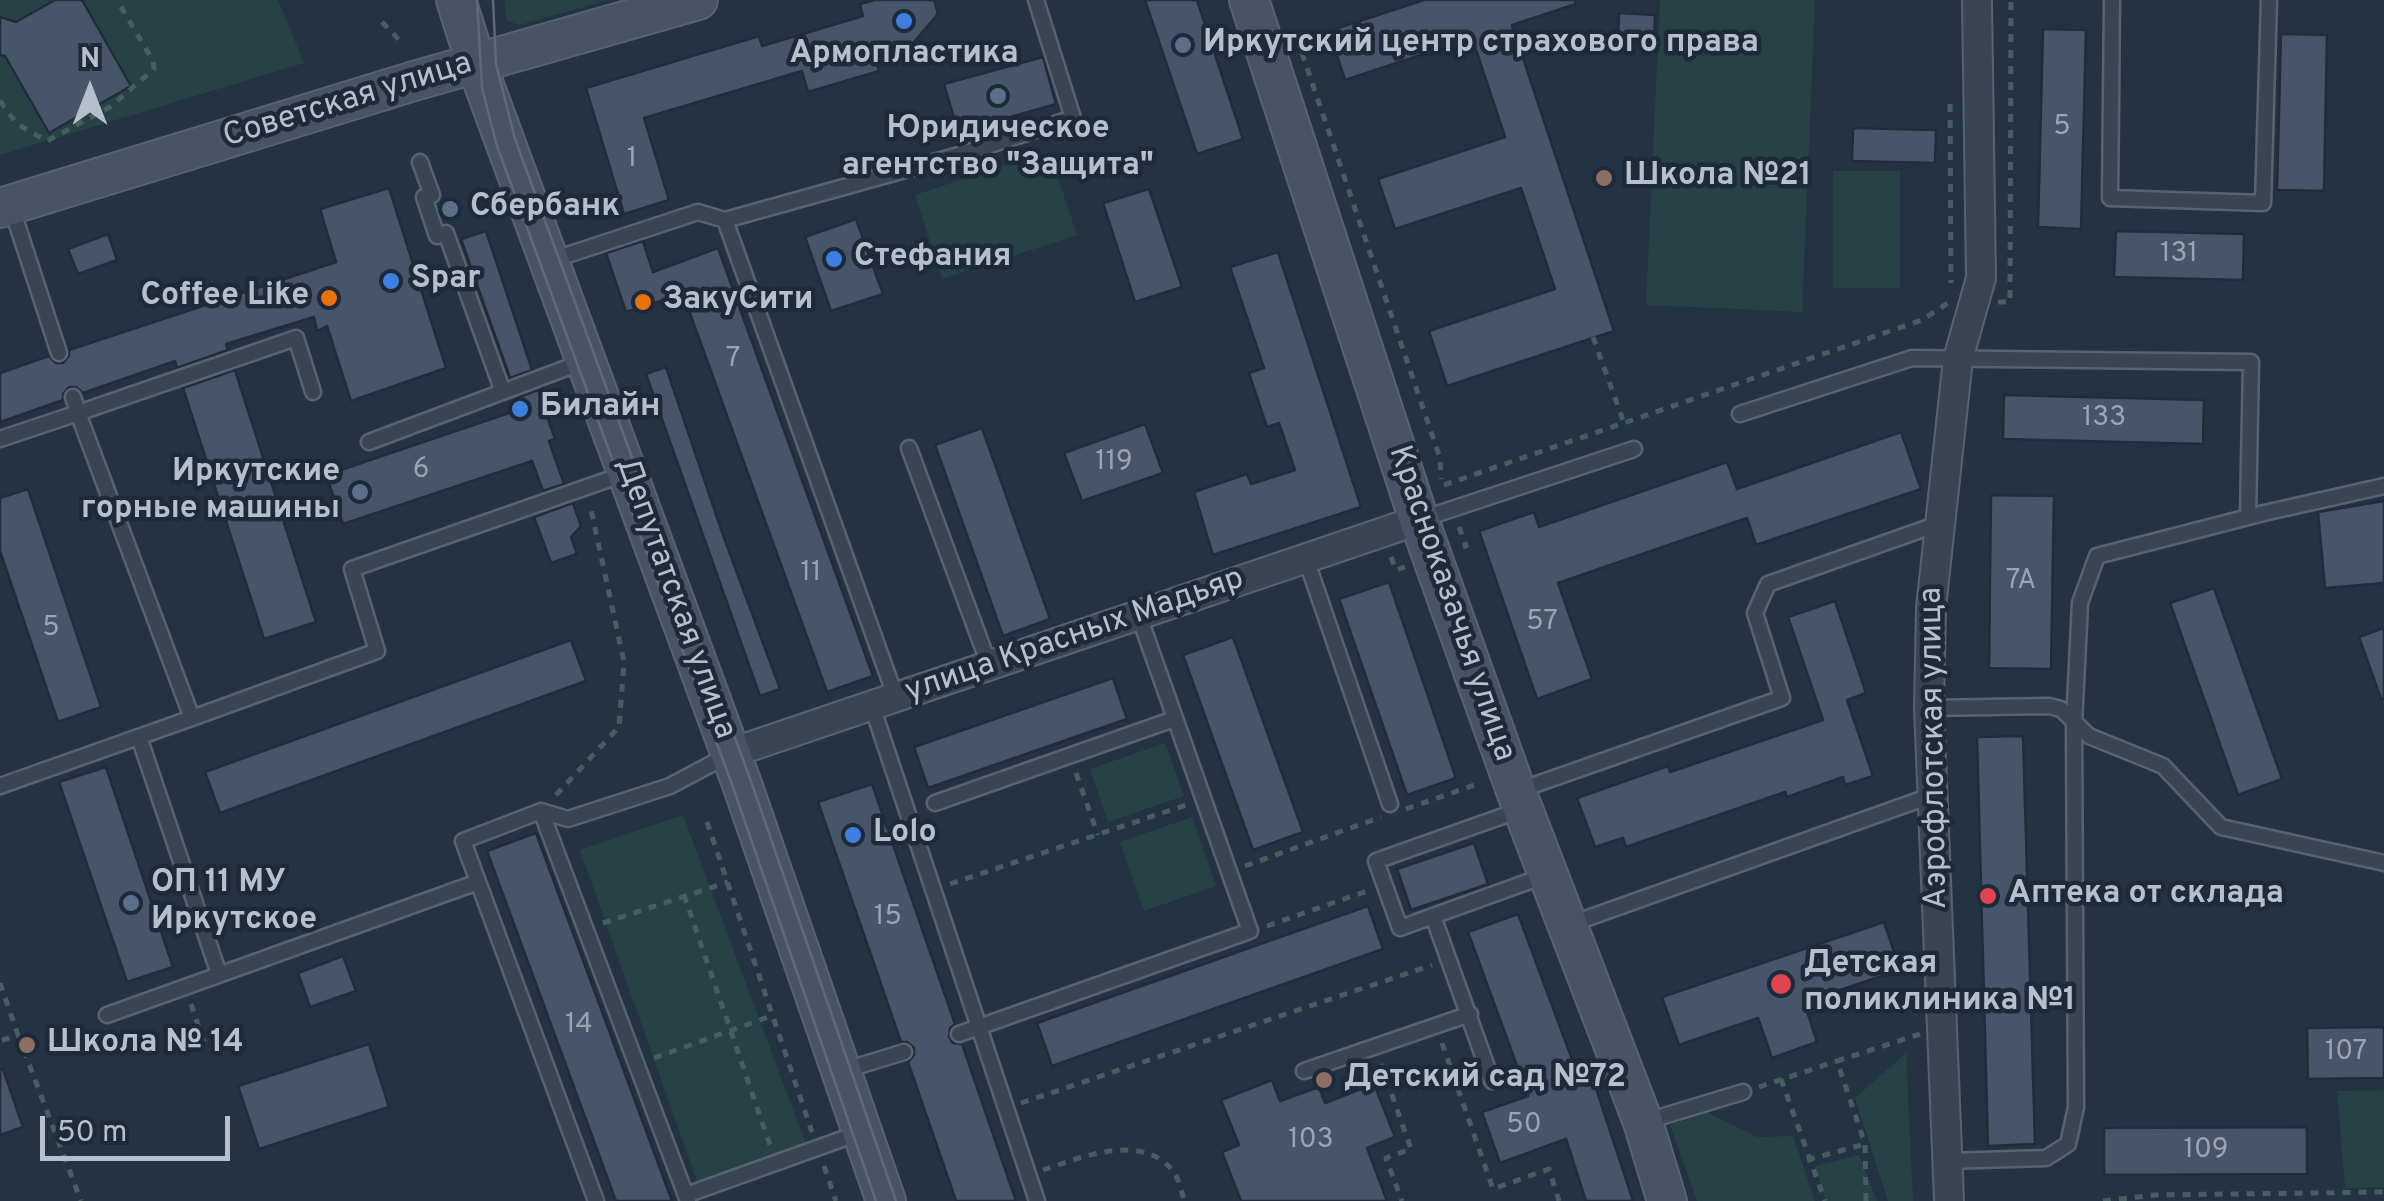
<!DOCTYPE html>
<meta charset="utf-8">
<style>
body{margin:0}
#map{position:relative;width:2384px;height:1201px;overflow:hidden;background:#243344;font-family:Overpass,sans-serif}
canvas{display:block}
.north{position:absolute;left:40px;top:40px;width:100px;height:100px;-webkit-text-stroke:8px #1d2a39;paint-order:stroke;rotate:0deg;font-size:28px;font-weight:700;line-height:40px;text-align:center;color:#b6c0cd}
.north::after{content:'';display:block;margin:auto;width:35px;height:45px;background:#b6c0cd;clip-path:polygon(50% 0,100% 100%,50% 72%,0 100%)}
.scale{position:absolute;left:40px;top:1116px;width:190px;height:45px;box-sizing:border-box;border:5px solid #b6c0cd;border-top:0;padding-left:12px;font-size:30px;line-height:35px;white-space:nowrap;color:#b6c0cd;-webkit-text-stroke:8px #1d2a39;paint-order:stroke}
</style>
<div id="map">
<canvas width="2384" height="1201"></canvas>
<div class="north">N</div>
<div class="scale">50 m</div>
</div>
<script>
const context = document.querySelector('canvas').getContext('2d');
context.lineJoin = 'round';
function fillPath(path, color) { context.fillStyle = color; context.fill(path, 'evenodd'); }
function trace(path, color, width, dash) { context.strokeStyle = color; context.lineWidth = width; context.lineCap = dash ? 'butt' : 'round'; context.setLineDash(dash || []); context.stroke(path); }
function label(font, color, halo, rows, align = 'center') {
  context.font = font + ' Overpass,sans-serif'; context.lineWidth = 9; context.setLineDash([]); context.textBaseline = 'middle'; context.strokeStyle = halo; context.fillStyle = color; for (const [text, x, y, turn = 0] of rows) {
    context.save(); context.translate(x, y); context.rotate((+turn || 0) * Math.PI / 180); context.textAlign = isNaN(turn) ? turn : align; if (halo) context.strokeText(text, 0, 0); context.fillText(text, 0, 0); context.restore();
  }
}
fillPath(new Path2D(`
 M0,0H278L304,63L0,155Z
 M504,0H608L520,25L507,21Z
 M1660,0H1815L1802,312L1646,305Z
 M1049,151L1077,235L942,279L915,195Z
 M1833,171H1900V288H1833Z
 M1165,743L1184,796L1108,822L1090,769Z
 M683,815L807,1147L699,1187L580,850Z
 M1192,817L1216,886L1144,911L1120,842Z
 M1906,1053L1913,1201H1888L1855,1098Z
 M2384,1090V1187L2345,1188L2337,1091Z
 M1706,1112L1757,1137L1793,1136L1815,1201H1697L1670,1125Z
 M1859,1155L1877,1201H1826L1815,1166Z`), '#264245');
const building = new Path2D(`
 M55,0H82L131,86L49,133L5,56L0,55V17L16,22Z
 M875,0H934L938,14L901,57L877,64L879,71L808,92L802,71L644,118L669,200L624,214L586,88L759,36L762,46L863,16L860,4Z
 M1145,0H1197L1243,139L1197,154Z
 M1424,0H1575L1576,4L1512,25L1614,331L1447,386L1429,331L1555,289L1521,188L1395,229L1378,179L1505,137L1472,38L1345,80L1329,31Z
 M1619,13L1655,15L1654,43L1618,41Z
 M2043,29L2086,30L2081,229L2038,227Z
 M2281,34L2327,35L2324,191L2277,190Z
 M1043,57L1056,104L958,132L944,84Z
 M1853,128L1936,130L1935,163L1852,161Z
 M389,188L446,368L351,401L327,326L317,331L314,317L226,344L228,350L177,368L175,361L83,393L76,387H69L63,394V400L0,422V373L49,356L56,363H63L69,356V350L336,262L320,209Z
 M1149,189L1182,287L1135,302L1103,203Z
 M856,219L883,294L831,311L805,237Z
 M486,231L532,370L510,378L461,239Z
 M2116,231L2244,234L2243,280L2114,277Z
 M108,234L117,260L78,274L68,249Z
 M643,241L653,272L718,248L873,676L827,692L683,294L626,312L606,253Z
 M1278,252L1361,507L1213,555L1194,492L1247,474L1251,484L1295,470L1279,423L1267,427L1249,373L1264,368L1230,267Z
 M666,367L723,535L780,689L760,696L646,374Z
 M235,370L316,622L264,639L183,388Z
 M538,390L555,439L549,441L564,484L543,491L532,461L343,524L326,475L515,411L512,404L518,402L517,398Z
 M2004,395L2204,400L2203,444L2003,439Z
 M1145,424L1163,473L1082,501L1064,453Z
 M982,428L1050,619L1003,636L935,445Z
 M1901,432L1921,489L1756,545L1747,518L1558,583L1592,679L1537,699L1479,531L1534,512L1539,527L1727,462L1737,489Z
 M28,489L101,707L58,722L0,551V498Z
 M1991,495L2054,496L2051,669L1989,668Z
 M2384,501V583L2325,588L2318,512Z
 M573,503L581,526L571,537L577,554L551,563L534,517Z
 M1389,582L1456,778L1407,795L1339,599Z
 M2214,588L2282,779L2238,795L2170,603Z
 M1835,601L1866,693L1847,700L1873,776L1845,785L1843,777L1787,797L1785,792L1626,847L1623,838L1595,847L1577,798L1668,766L1670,772L1823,720L1788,617Z
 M2384,628V698L2381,699L2359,637Z
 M1233,637L1303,832L1253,850L1183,655Z
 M571,640L586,681L220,813L205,772Z
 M1113,678L1127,719L928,788L914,747Z
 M2023,736L2035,1144L1988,1146L1977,737Z
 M106,767L173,967L127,982L59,782Z
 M872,784L955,1024L950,1028L949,1037L953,1043L962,1044L1016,1201H956L908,1062L914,1055V1048L907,1042H901L818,802Z
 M536,833L672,1201H616L487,851Z
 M1474,843L1488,884L1411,910L1397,869Z
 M1368,906L1383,949L1052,1066L1037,1023Z
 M1518,914L1579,1078L1591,1073L1633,1201H1586L1566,1139L1500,1163L1482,1112L1528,1096L1468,932Z
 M1884,922L1900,970L1804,1002L1817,1042L1772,1058L1758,1018L1679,1045L1662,997Z
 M343,956L356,991L310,1007L298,973Z
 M2384,1027V1078L2308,1079L2307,1028Z
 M369,1044L389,1107L259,1149L238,1086Z
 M3,1069L23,1127L0,1135V1070Z
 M1272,1080L1280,1101L1319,1087L1325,1103L1374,1084L1395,1137L1367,1148L1387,1201H1241L1222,1152L1239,1145L1221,1100Z
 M2307,1127V1174L2104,1175V1128Z`);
fillPath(building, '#465569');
trace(building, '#202c3b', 2.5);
const lane = new Path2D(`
 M2112,0L2110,198L2263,203L2269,0
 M420,162L432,195L424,197L437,236L446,233L503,392
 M11,206L59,353
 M725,220L959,155L1073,118L1036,0
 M552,260L698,212L725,220L896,698
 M313,392L296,338L78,413L192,718L377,651L352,569L627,473
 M1740,414L1912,358L2251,362L2248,517
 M0,439L78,413L73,397
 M369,442L585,361
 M909,448L984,651
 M1419,520L1634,449
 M1306,559L1390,804
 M872,706L1037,1201
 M1929,708L2049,706L2061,709L2089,736L2163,766L2221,827L2384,863
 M139,737L219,974
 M0,786L192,718
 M1517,791L1782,698L1755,613L1768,584L1938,524
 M935,803L1174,719
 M541,811L463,841L596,1201
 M1433,916L1400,928L1376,861L1520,810
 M1571,924L1933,795
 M107,1015L478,882
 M959,1034L1250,931L1139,616
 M842,1071L904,1052
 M1304,1071L1470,1014
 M1492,1081L1433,916L1544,876
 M1644,1122L1743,1092
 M1947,1161L2046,1158L2068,1144L2076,1107L2074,724L2080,603L2097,556L2264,513L2384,486
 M686,1195L859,1133
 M688,1201L541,811L568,819L670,786L730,754`);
const street = new Path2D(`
 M731,753L1419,520
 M1949,1201L1929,708L1931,608L1958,359L1981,278L1977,0`);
const secondary = new Path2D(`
 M456,0L476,63L743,787L886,1201
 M1249,0L1419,520L1516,791L1643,1122L1667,1201
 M0,208L414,81L698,0`);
trace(lane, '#576371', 19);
trace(street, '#576371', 32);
trace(secondary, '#576371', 42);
trace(new Path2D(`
 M382,22L403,44
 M1302,53L1440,458L1441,479
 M0,101L17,124L47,141L110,107L154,69L153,61L117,0
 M1950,104L1951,283
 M1998,302H2010L2011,0
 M1593,337L1624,423
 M1444,485L1922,320L1948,303
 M1459,527L1466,546L1463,547
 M1391,557L1396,570L1405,567
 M1076,773L1098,835
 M556,795L619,727L624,662L590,505
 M1406,809L1480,783
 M707,822L812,1132
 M1245,866L1381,817
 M950,884L1186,805
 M684,895L771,1148
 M603,923L728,882
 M1267,926L1370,890
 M0,983L18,1035L0,1041
 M191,1004L204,1042
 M18,1035L81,1201
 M1442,1043L1493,1189L1549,1169L1559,1201
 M654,1058L774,1015
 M1381,1064L1411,1149L1386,1158L1402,1201
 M1781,1079L1825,1201
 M1759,1087L1837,1061
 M1021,1103L1432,965
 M1807,1160L1865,1144
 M824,1166L836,1201
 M1043,1170C1082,1157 1142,1132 1173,1171C1179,1178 1181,1192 1185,1201
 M1866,1201L1865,1144L1837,1061L1920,1034
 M2103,1201L2155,1195L2384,1192`), '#455f61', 5, [8, 8]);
trace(lane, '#394554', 14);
trace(street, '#394554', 28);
trace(secondary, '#475467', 38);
trace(new Path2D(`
 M477,0L482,88L497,146L734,790L876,1201
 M493,0L496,64L515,139L752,784L896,1201`), '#5b697b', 2.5);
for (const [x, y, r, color] of [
 [904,21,10,"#3f7fe0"],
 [1183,45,10,"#5c6f8a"],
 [998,96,10,"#5c6f8a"],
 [1604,178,10,"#8d6e63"],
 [450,209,10,"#5c6f8a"],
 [834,259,10,"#3f7fe0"],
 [391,281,10,"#3f7fe0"],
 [329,298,10,"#e8710a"],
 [643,302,10,"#e8710a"],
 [520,409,10,"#3f7fe0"],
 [360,492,10,"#5c6f8a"],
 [853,835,10,"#3f7fe0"],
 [1988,896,10,"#e0444e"],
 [131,903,10,"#5c6f8a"],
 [1781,984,12,"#e0444e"],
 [27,1045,10,"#8d6e63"],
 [1324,1080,10,"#8d6e63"]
]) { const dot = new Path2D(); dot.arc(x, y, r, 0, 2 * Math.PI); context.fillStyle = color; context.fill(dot); trace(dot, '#1d2a39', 4); }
label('28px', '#9aa5b4', null, [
 ["5",2062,128],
 ["1",632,160],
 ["131",2179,255],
 ["7",733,360],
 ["133",2104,419],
 ["119",1114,463],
 ["6",421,471],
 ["11",811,574],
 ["7А",2021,582],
 ["57",1542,623],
 ["5",51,629],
 ["15",888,918],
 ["14",579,1026],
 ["107",2346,1053],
 ["50",1524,1126],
 ["103",1311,1141],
 ["109",2206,1151]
]);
label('bold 32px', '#b6c0cd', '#1d2a39', [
 ["Иркутский центр страхового права",1203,45],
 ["Армопластика",904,56,"center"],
 ["Юридическое",998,131,"center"],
 ["агентство \"Защита\"",998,168,"center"],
 ["Школа №21",1624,178],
 ["Сбербанк",470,209],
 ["Стефания",854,259],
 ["Spar",411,281],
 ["Coffee Like",309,298,"right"],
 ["ЗакуСити",663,302],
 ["Билайн",540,409],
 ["Иркутские",340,474,"right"],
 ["горные машины",340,511,"right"],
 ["Lolo",873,835],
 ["ОП 11 МУ",151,885],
 ["Иркутское",151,922],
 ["Аптека от склада",2008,896],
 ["Детская",1804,966],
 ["поликлиника №1",1804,1003],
 ["Школа № 14",47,1045],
 ["Детский сад №72",1344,1080]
], 'left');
label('32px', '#b6c0cd', '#1d2a39', [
 ["Советская улица",348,102,-17],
 ["Депутатская улица",674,599,70],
 ["Красноказачья улица",1450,604,71],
 ["улица Красных Мадьяр",1075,637,-19],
 ["Аэрофлотская улица",1936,748,-91]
]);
</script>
